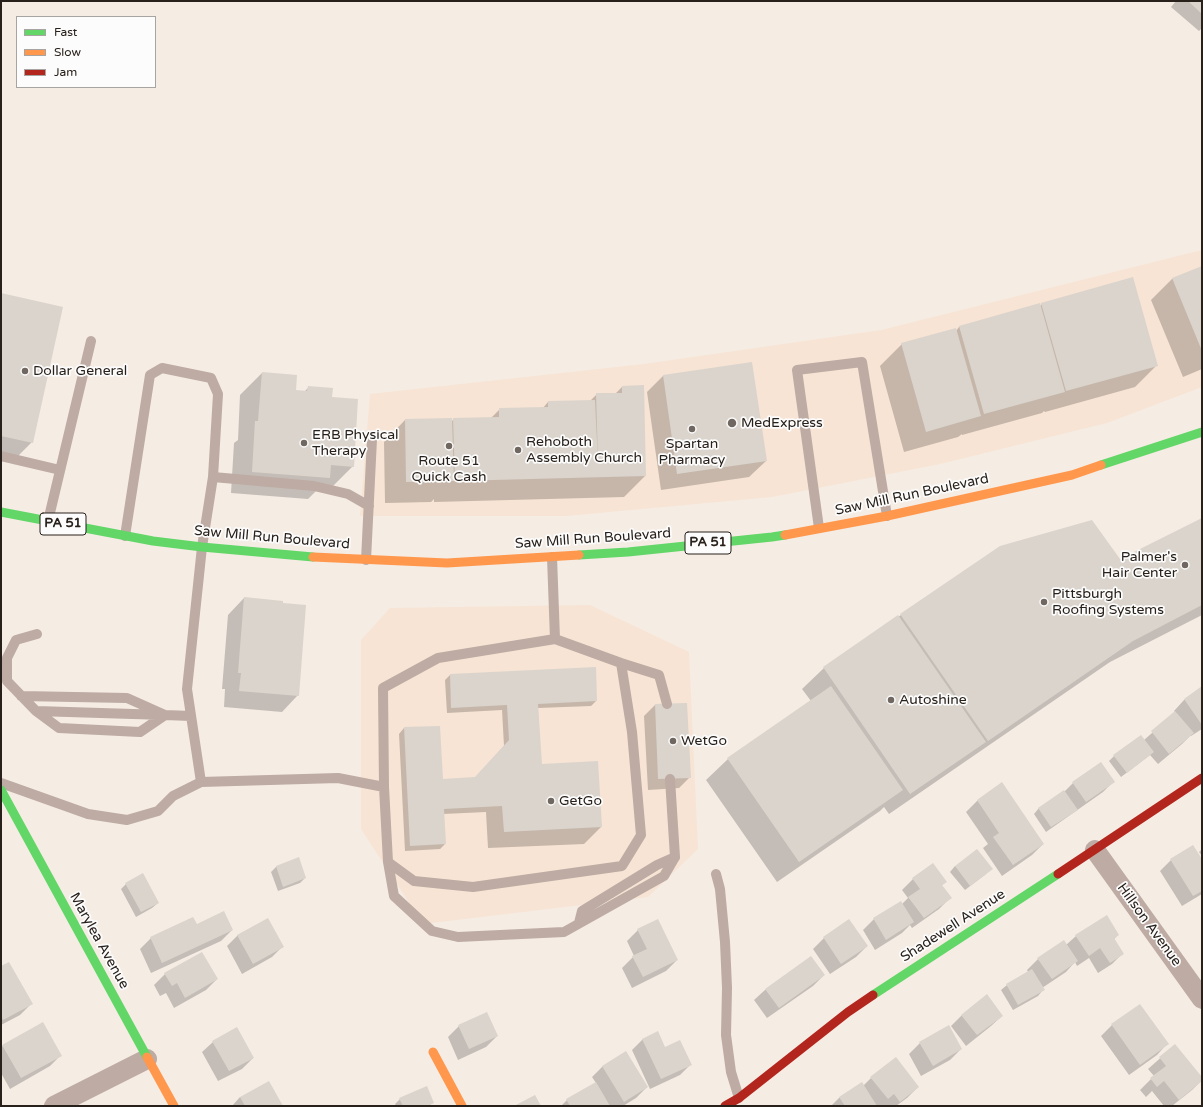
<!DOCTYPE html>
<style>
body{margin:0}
#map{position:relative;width:1203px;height:1107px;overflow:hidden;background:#f5ece4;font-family:"Varela Round",sans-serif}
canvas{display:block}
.frame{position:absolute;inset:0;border:2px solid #28201a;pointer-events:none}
.legend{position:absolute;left:16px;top:16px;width:140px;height:72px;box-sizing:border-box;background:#fcfcfc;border:1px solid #a7a4a2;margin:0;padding:5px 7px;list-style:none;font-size:12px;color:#28201a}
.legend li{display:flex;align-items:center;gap:8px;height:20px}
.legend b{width:20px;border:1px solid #a7a4a2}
</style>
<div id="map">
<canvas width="1203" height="1107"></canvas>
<div class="frame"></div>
<ul class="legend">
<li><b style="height:5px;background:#63d668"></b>Fast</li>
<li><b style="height:5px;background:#ff974d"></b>Slow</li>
<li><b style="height:5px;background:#b3261e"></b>Jam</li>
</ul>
</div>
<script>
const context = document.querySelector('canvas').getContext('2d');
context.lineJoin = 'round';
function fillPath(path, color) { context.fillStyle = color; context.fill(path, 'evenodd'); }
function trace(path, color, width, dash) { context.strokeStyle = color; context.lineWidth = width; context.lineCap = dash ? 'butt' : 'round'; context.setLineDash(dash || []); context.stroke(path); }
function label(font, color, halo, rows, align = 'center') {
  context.font = font + ' "Varela Round",sans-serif'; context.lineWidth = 3.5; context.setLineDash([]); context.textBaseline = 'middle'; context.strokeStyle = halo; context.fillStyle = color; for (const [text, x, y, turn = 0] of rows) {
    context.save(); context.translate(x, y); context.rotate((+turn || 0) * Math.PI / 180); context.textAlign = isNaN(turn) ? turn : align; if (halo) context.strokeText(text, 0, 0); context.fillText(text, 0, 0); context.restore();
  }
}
fillPath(new Path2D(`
 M1202,250V387L1107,423L940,464L772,497L566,516H360L370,394L644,364L881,330Z
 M590,605L689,652L698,849L648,897L423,924L361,829V640L390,608Z`), '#f7e4d4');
fillPath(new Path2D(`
 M1176,1H1202V28L1199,31L1171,7Z
 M1202,267V369L1183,377L1151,300L1172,279Z
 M1,294L32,442L15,459L1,456Z
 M1042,304L1157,365L1135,387L1045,412L1044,411L1042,413L962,435V434L958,437L904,452L880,366L902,344L956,331L959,327L1040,306Z
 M262,373L295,391L304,392L308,388L331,398L353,466L331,488L320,487L308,499L231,493L234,443L238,440L240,395Z
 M664,375L766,461L749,477L661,490L647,392Z
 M622,387L645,476L624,497L434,502V499L431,502L385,503L384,442L405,420L451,422L454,419L491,418L500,409L543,408L548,402L590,401L597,394H615Z
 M1202,519V615L1110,662L889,814L884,807L880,811L777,882L706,780L728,759L811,701L802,689L824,668L901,615L1119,560Z
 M244,598L298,695L282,712L224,707L225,689H222L228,615Z
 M450,675L596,701L591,706L538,708L539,765L597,762L601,827L584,844L488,848L486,812L443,814L445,844L440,849L405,851L399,734L404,728L439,727L442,780L475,778L504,746L502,710L447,713L445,680Z
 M1202,687V729L1191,736V735L1182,744L1158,764L1150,755L1121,777L1109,761L1114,756L1144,740L1175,713L1174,711L1184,700Z
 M686,704L690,777L679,788L648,790L644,716L655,705Z
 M1101,764L1114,781L1103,792L1046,832L1034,814L1039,808L1064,792L1073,783Z
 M1002,784L1043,844L1032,855L1002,876L983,848L988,844L966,812L977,801Z
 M1193,846L1202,861V894L1182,906L1160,871L1171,860Z
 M1202,849V856L1199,852Z
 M298,859L305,878L300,883L278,891L271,872L276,867Z
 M955,866L986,874L965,890L950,872Z
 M913,879L946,882L941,886L950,898L939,909L912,928L910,925L902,933L875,950L863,930L874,919L901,902L902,904L908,898L902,890Z
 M126,884L158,903L152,908L136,917L121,889Z
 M196,925L232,930L221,941L151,973L140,949L151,938Z
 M638,930L677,960L666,971L632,988L622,968L634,956L627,941Z
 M238,935L283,946L272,957L242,974L227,946Z
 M1118,935L1114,939L1123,953L1112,964L1098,973L1089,958L1077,966L1075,962L1066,972L1042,988L1043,990L1038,996L1013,1010L1001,990L1007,985L1028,972L1027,970L1038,959L1066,945L1076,936Z
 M824,938L867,946L856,957L830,974L813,949Z
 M811,957L824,975L813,986L767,1018L754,1000L765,990Z
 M1,967L31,1004L20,1015L1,1025Z
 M165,974L217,979L206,990L174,1008L166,993L160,996L154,985Z
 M962,1015L1002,1016L991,1026L966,1046L951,1026Z
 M1112,1025L1167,1044L1157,1055L1129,1075L1101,1036Z
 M459,1026L497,1036L486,1047L458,1060L448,1037Z
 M643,1039L665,1048L691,1064L680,1075L650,1089L632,1050Z
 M213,1042L253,1058L242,1069L218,1081L202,1052Z
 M920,1043L961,1049L950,1060L921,1076L909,1054Z
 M1175,1045L1202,1080L1192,1090L1172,1106H1164L1152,1091L1146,1097L1140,1090L1154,1076L1148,1069Z
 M3,1046L61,1055L50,1066L10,1089L1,1073V1047Z
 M603,1066L647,1087L636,1098L623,1106H561L567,1100L596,1083L592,1077Z
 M871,1078L918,1087L907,1098L896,1106H884L883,1105L881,1106H831L839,1098L862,1084L863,1086Z
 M240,1097L282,1106H232Z
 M400,1099L433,1102L429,1106H396L395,1104Z`), '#0003');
fillPath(new Path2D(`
 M1188,1H1202V14Z
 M1202,266V351L1172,278Z
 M1133,277L1158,366L1066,391L1041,303Z
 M1,293L63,307L33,443L1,436Z
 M1040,303L1065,392L984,414L959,326Z
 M956,328L981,416L926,432L901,343Z
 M752,362L767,461L677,474L663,375Z
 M262,372L297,375L296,390L307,391L308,386L333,388L332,397L358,399L354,467L331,465L330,478L252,472L255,421H258Z
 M644,385L646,476L455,481L453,418L499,417V408L548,407V401L595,400L598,462L596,393H622V386Z
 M452,418L454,481L406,482L405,419Z
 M1202,518V605L1133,641L988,741L900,614L1000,546L1092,520L1120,559Z
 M244,597L283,601V603L306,605L299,696L239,691L241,673H238Z
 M898,615L986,742L910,794L823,667Z
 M596,667L597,701L538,704L542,764L598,761L602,827L504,832L502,806L444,809L446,844L410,846L404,727L440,726L443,779L475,777L509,740L507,705L451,708L450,674Z
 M831,686L903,790L799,862L727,758Z
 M1202,686V725L1184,699Z
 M687,703L691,778L658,779L655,704Z
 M1175,711L1194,733L1169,754L1151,731Z
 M1141,735L1154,752L1127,773L1113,755Z
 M1101,762L1115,782L1086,802L1072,782Z
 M1002,782L1044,844L1013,865L993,837L999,833L977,800Z
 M1064,790L1078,810L1051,827L1038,808Z
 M1193,845L1202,859V891L1193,896L1170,859Z
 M977,849L993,869L970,886L955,866Z
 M299,857L306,878L283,887L276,866Z
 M933,863L947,882L942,885L952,898L924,918L908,897L920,889L912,878Z
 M143,873L159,903L141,912L125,883Z
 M901,901L914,922L886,940L873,918Z
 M224,911L233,930L162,963L150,937L193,917L197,924Z
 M1107,915L1119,935L1114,938L1124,954L1110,963L1100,948L1089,956L1075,935Z
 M268,918L284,947L253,964L237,935Z
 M658,919L678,960L643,977L632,956L647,949L637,929Z
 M849,919L868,946L841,964L823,937Z
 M1064,940L1078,961L1052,979L1037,958Z
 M202,952L218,979L185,998L177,983L172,986L164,973Z
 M811,956L825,975L779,1008L765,989Z
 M9,962L33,1004L3,1020L1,1016V966Z
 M1032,969L1045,990L1018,1005L1006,984Z
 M987,994L1003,1016L977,1035L961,1015Z
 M1140,1004L1169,1044L1140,1065L1111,1024Z
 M487,1012L498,1036L469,1049L458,1025Z
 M43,1022L62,1056L21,1078L2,1045Z
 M949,1025L962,1049L933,1066L919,1042Z
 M237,1027L254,1058L229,1071L212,1041Z
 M658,1031L665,1047L680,1040L692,1065L661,1079L642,1039Z
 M1175,1044L1202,1077V1081L1179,1100L1164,1081L1157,1087L1150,1078L1166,1066L1159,1057Z
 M626,1051L648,1087L624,1102L602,1066Z
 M896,1057L919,1087L900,1102L894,1094L888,1099L870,1077Z
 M269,1081L283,1106H245L240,1097Z
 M596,1082L610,1106H570L566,1099Z
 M862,1082L877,1106H845L839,1097Z
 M427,1086L434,1103L427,1106H403L399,1098Z
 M535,1095L541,1106H514Z`), '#dad4cc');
trace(new Path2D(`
 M1,456L60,470
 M213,477L314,486L348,494L369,506
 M48,521L91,341
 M819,528L797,370L862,362L887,516
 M125,536L150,375L162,368L211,378L218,394L213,477L202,547L187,689L201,782
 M552,557L555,639
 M366,560L372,439
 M37,634L16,640L7,658V681L36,711L165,715
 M555,639L621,663L632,732L641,835L622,866L473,887L414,881L388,862L384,787L383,688L438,658Z
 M621,663L659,675L667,704
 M21,696L127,698L165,715L191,716
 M36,711L59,728L140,732L165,715
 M1,783L88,814L127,820L158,811L173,796L201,782L338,778L384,787
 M388,862L394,896L432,931L458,937L564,932L664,876L675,857
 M716,874L720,889L725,942L727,988L726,1035L731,1072L739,1098
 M579,923L582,911L657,865L675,857L670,779`), '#bdaba4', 10);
trace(new Path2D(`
 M1095,850L1202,999
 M54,1106L147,1059`), '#bdaba4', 20);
trace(new Path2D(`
 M1101,465L1202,432
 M1,512L153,541L202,547L313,557
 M579,555L628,552L772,537L785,535
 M1,790L147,1057
 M873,995L1058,874`), '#63d668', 9);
trace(new Path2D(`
 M785,535L887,516L1072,475L1101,465
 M313,557L447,563L579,555
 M433,1052L462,1106
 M147,1057L174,1106`), '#ff974d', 9);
trace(new Path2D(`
 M1058,874L1202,778
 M725,1106L739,1098L848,1012L873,995`), '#b3261e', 9);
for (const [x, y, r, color] of [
 [25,371,4,"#706761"],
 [732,423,5,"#706761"],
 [692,429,4,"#706761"],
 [304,443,4,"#706761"],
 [449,446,4,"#706761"],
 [518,450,4,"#706761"],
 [1185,565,4,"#706761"],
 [1044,602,4,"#706761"],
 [891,700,4,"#706761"],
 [673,741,4,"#706761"],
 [551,801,4,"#706761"]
]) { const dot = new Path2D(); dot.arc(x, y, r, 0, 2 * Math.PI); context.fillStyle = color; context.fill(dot); trace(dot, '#fcfcfc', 1.5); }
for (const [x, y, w] of [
 [63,524,46],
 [708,543,46]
]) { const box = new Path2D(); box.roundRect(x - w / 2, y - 11, w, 22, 3); context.fillStyle = '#fcfcfc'; context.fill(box); trace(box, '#28201a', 1); }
label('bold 13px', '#28201a', null, [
 ["PA 51",63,524],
 ["PA 51",708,543]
]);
label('14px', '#28201a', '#fcfcfc', [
 ["Dollar General",33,371],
 ["MedExpress",741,423],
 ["ERB Physical",312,435],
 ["Therapy",312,451],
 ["Rehoboth",526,442],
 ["Assembly Church",526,458],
 ["Spartan",692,444,"center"],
 ["Pharmacy",692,460,"center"],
 ["Route 51",449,461,"center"],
 ["Quick Cash",449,477,"center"],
 ["Palmer's",1177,557,"right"],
 ["Hair Center",1177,573,"right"],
 ["Pittsburgh",1052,594],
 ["Roofing Systems",1052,610],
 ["Autoshine",899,700],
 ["WetGo",681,741],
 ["GetGo",559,801]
], 'left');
label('14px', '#28201a', '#fcfcfc', [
 ["Saw Mill Run Boulevard",912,495,-12],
 ["Saw Mill Run Boulevard",272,538,5],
 ["Saw Mill Run Boulevard",593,539,-4],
 ["Hillson Avenue",1149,925,54],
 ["Shadewell Avenue",953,926,-33],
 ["Marylea Avenue",99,941,61]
]);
</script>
